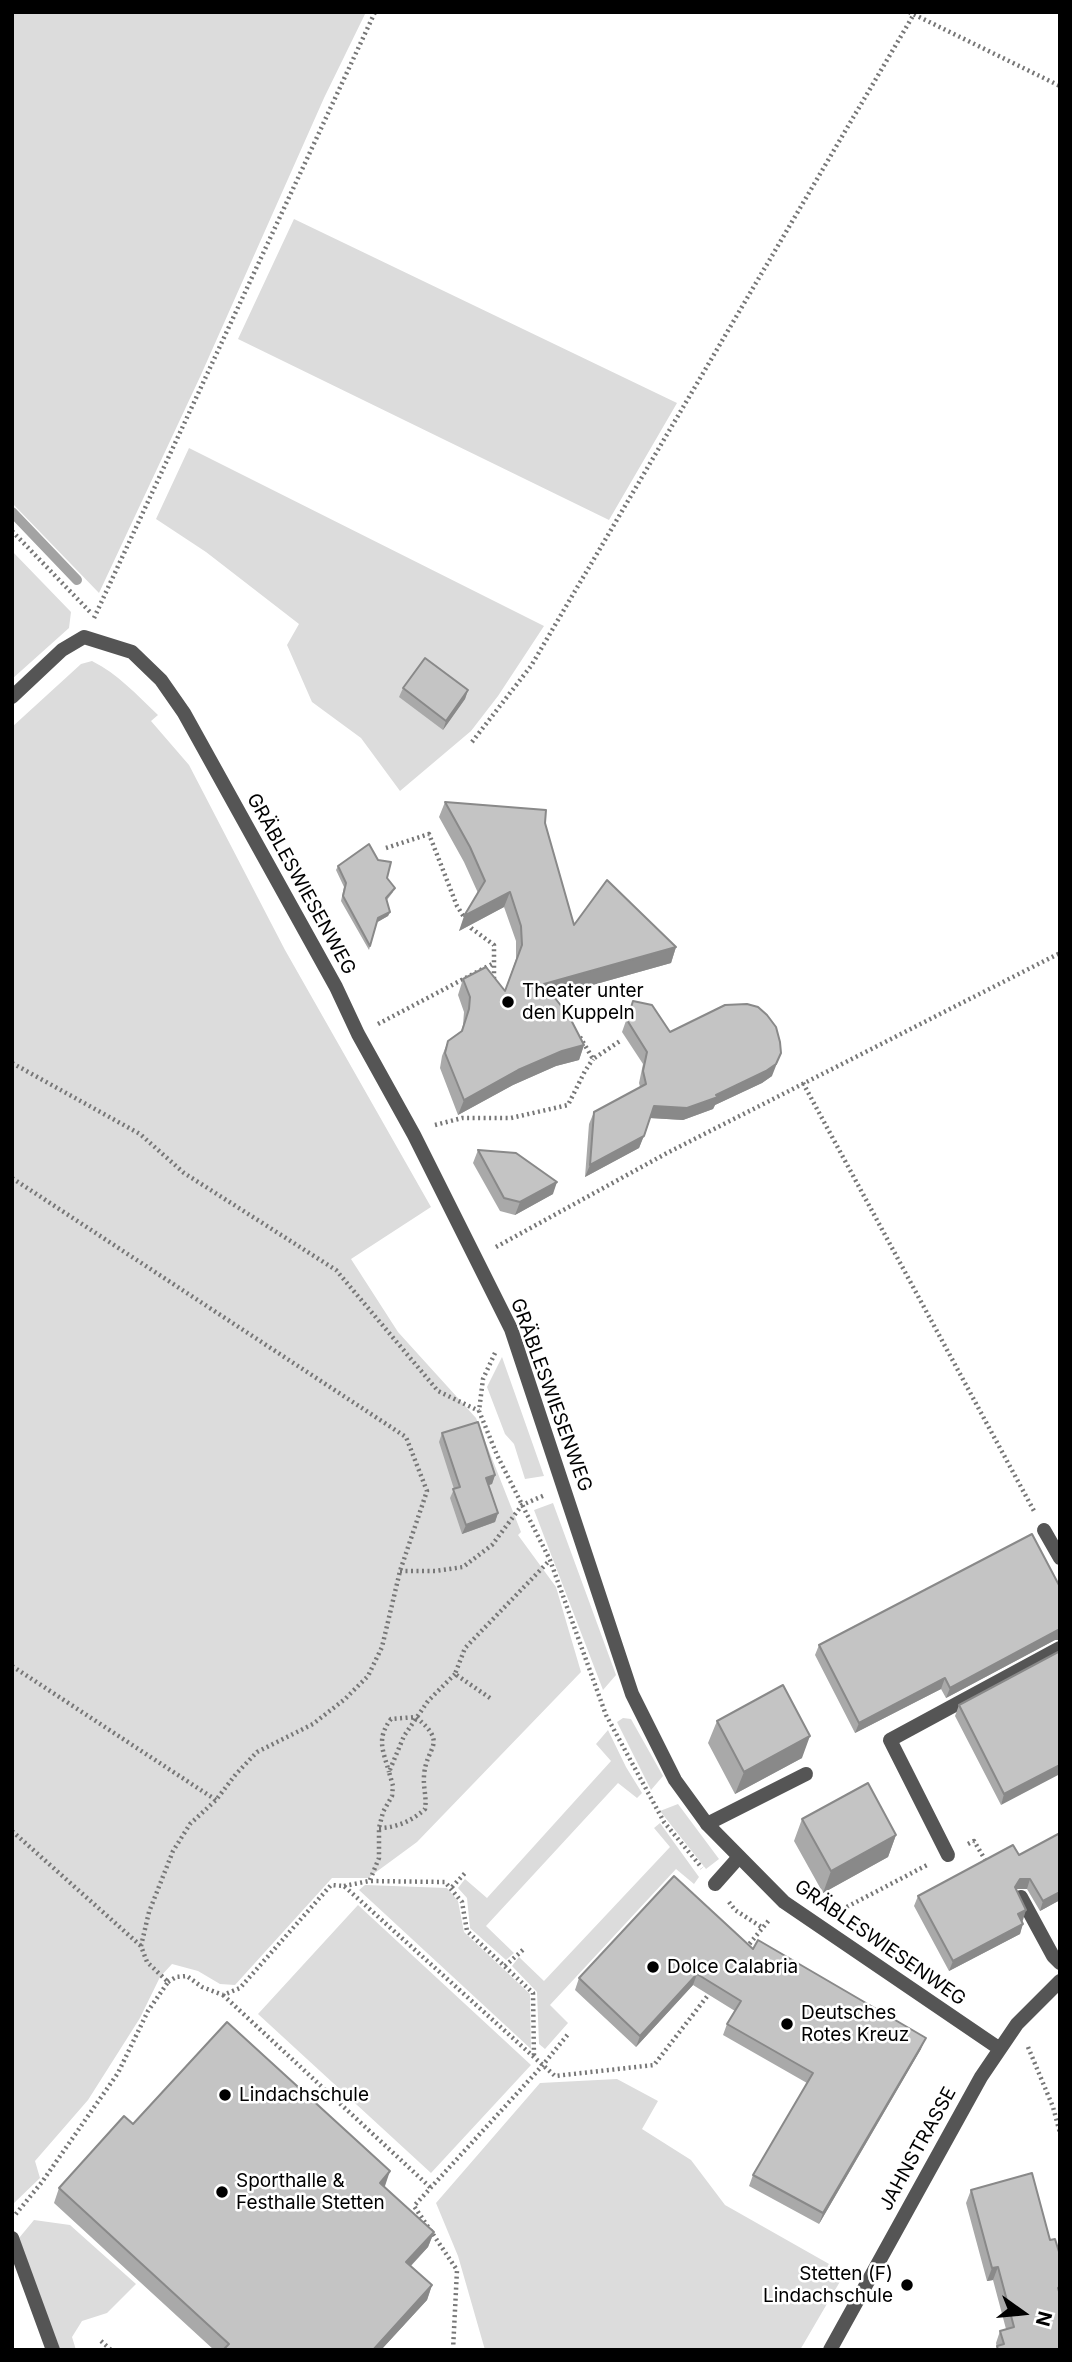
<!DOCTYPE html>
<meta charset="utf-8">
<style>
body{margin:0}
#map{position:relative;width:1072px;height:2362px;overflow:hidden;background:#fff;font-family:Inter,sans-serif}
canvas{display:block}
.frame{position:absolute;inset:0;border:14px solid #000;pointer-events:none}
.north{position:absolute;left:988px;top:2278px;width:70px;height:70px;-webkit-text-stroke:5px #fff;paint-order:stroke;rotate:105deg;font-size:19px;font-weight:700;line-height:28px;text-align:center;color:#000}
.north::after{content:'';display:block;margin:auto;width:24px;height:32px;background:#000;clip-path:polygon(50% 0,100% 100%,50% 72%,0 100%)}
</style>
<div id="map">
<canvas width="1072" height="2362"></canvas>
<div class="frame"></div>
<div class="north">N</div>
</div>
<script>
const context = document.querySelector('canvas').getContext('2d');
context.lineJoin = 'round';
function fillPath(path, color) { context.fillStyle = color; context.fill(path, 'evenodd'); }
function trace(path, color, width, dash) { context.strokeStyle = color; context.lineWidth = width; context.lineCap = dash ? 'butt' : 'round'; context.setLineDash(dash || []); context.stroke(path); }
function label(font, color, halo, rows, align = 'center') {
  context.font = font + ' Inter,sans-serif'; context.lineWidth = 5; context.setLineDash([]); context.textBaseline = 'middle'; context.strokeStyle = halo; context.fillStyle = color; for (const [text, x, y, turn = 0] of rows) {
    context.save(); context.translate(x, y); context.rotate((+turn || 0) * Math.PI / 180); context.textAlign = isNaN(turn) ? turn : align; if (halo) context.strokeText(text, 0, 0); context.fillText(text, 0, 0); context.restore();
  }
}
fillPath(new Path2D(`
 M12,12H366L324,98L200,377L99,593L12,503Z
 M294,219L677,403L609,520L238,339Z
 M189,448L544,626L498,696L471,731L400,791L361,738L312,702L287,645L299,624L206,552L156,519Z
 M12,551L71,612L69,628L12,679Z
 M92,661C118,674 137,695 158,715L151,721L189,765L285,950L431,1207L351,1259L398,1332L476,1418L521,1532L518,1535L556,1587L581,1672L417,1842L368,1878H332L235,1985L220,1984L198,1971L172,1964L160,1977L140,2018L88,2100L35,2161L40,2178L12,2205V727L81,664Z
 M502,1357L544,1476L525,1479L514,1444L505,1434L487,1387Z
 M553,1503L616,1675L603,1690L534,1510Z
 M623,1718L631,1719L663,1776L651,1790L617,1722Z
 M608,1730L626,1767L642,1793L637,1798L618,1783L486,1926L514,1953L506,1960L470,1928L467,1898L458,1888L465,1879L487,1898L611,1761L596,1744Z
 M678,1804L719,1859L706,1869L660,1811Z
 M660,1823L699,1877L694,1884L676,1869L550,2005L568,2023L545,2049L539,2044L537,1992L512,1966L519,1957L544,1981L670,1847L654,1828Z
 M365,1885L447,1888L458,1901L464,1932L530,1994L531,2049L359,1890Z
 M358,1905L531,2065L431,2173L258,2014Z
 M617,2079L658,2101L642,2129L691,2160L725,2205L845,2273L800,2350H485L458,2256L436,2203L540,2083Z
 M34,2220L70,2225L136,2284L107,2313L82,2321L72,2337L76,2350H60L19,2238Z`), '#dcdcdc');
trace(new Path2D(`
 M12,512L77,580`), '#a3a3a3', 10);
trace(new Path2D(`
 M909,12L1060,86
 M12,531L92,614
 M94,618L375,12
 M472,742L531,666L914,14
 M386,848L429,834L457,906L471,928L494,945V980
 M378,1024L494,963
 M580,1037L593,1059L620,1041
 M12,1063L140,1134L184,1173L336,1270L438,1391L479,1411
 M803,1083L1034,1511
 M435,1125L462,1118H511L568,1105L585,1071L593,1059
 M12,1178L406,1437L427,1491L400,1571L382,1647L368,1676L345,1699L313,1724L257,1752L236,1774L216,1800L190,1824L173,1851L149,1912L141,1946L147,1962L168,1982L148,2011L118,2073L42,2182L15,2215
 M496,1247L667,1153L1060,953
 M495,1353L483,1379L479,1411L497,1455L550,1560L606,1715L664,1822L702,1868
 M400,1571H435L463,1567L492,1545L522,1505L545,1495
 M12,1666L216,1800
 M490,1698L455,1674L465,1648L550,1560
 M379,1828C397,1828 413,1820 425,1809C427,1798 423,1787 424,1776C426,1745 449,1745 416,1717L391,1719C376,1739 383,1750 389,1772
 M12,1831L141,1946
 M968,1844L974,1841L987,1863
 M370,1880L379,1858V1828L383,1812L392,1796L393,1786L389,1772L404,1736L428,1701L455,1674
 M344,1886L369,1881L445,1882L462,1902L467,1931L533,1993L534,2057
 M452,1887L465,1873
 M729,1902L735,1910L763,1928
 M837,1912L929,1864
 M746,1948L770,1919
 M505,1966L525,1948
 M168,1982L176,1977L187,1976L202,1987L223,1995L240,1988L331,1885L344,1886L555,2076L654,2065L712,1990
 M223,1995L431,2188
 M1028,2047L1053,2107L1060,2133
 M101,2341L111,2350
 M453,2350L457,2270L414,2206L542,2066L569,2033`), '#777', 4.5, [2, 3.5]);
trace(new Path2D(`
 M707,1824L806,1774
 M715,1884L739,1857
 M1021,1897L1053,1956L1060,1963
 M12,2238L53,2350`), '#555', 14);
trace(new Path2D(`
 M12,697L62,650L84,637L132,652L161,680L184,713L336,987L358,1034L414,1135L511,1329L632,1694L675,1780L707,1824L784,1902L1000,2049
 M1044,1530L1060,1558
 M948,1855L890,1740L1060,1648
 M830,2350L981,2077L1017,2024L1060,1981`), '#555', 14);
fillPath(new Path2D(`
 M403,688L468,690L465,699L443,730L399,697Z
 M445,802L545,823L574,925L676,947L671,963L553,996L584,1045L579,1060L556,1066L513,1085L458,1115L440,1068L442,1056L448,1041L461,1031L463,1025L464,1012L458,995L463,979L505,991L516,959V941L504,907L459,931L478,893L464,862L439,817Z
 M338,866L387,878L393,892L387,900L390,912L388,916L377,922L369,950L341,901L344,887L336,870Z
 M633,1001L670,1032L772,1076L762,1083L715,1105L713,1109L683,1120L650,1118L639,1148L585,1177L589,1124L594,1112L640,1087L639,1083L643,1064L622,1032Z
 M478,1150L553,1194L515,1215L500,1211L473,1163Z
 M442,1433L495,1475L492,1484L489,1485L498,1513L495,1522L462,1534L450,1498L454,1489L439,1442Z
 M1055,1640L946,1698L941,1689L855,1733L815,1655L819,1645Z
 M1060,1651L1001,1805L955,1716L959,1705Z
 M717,1721L802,1758L735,1794L708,1743Z
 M802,1819L896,1835L888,1857L823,1893L794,1841Z
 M1019,1855L1060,1900L1040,1911L1027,1889H1016L1023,1920L1020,1934L949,1971L914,1906L918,1896Z
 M753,1949L921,2049L819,2224L749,2186L753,2175L807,2083L723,2035L727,2024L735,2011L693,1985L636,2047L575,1990L579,1978Z
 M133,2124L385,2186L384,2187L434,2232L428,2247L411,2266L432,2285L427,2300L381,2350H214L54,2203L59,2188Z
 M971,2190L1060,2350H996L997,2348L996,2343L1000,2331L1006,2329L993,2280L987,2281L966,2203Z`), '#a9a9a9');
fillPath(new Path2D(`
 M468,690L465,699L443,730L446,721Z
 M510,892L504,907L459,931L464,916Z
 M390,912L388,916L376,923L378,918Z
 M676,947L671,963L539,1000L544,984Z
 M584,1045L579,1060L556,1066L513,1085L458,1115L464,1100L518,1070L562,1051Z
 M781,1053L772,1076L762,1083L715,1105L713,1109L683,1120L650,1118L654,1106L716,1095Z
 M644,1136L639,1148L585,1177L590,1165Z
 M557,1182L553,1194L515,1215L520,1202Z
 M495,1475L492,1484L483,1487L486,1478Z
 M498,1513L495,1522L462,1534L466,1525Z
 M1060,1629V1640H1055L946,1698L950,1688Z
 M945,1678L941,1689L855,1733L859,1723Z
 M810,1736L802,1758L735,1794L744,1772Z
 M1060,1765V1774L1001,1805L1004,1794Z
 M896,1835L888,1857L823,1893L831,1871Z
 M1020,1879H1030L1027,1889H1016L1015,1887Z
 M1060,1892V1900L1040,1911L1043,1901Z
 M1026,1910L1023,1920L1014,1924L1018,1914Z
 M1023,1924L1020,1934L949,1971L953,1961Z
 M697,1974L693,1985L636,2047L640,2036Z
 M926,2038L921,2049L819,2224L823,2213Z
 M390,2171L385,2186L374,2198L380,2183Z
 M434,2232L428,2247L401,2276L406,2262Z
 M998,2267L993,2280L987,2281L992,2268Z
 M432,2285L427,2300L381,2350H373Z`), '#898989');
const building = new Path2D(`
 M425,658L468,690L446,721L403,688Z
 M445,802L546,810L545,823L574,925L607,880L676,947L544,984L569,1016L584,1045L562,1051L518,1070L464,1100L445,1053L448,1041L462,1031L469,1009L470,997L463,979L486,967L505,991L522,945L521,926L510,892L464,916L485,881L470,847Z
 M369,844L378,860L391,862L387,878L395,888L386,898L390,912L378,918L370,946L343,896L346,883L338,866Z
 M633,1001L652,1005L670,1032L725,1005L747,1004L758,1007L767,1015L776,1027L780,1042L781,1053L776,1064L766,1071L716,1095L718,1097L687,1108L654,1106L644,1136L590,1165L594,1112L646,1084L643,1071L647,1052L627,1020Z
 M478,1150L516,1153L557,1182L520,1202L504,1198Z
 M478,1422L495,1475L486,1478L498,1513L466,1525L453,1489L460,1487L442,1433Z
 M1032,1534L1060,1587V1629L950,1688L945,1678L859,1723L819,1645Z
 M1060,1651V1765L1004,1794L959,1705Z
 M783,1685L810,1736L744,1772L717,1721Z
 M868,1783L896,1835L831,1871L802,1819Z
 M1060,1833V1892L1043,1901L1030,1879H1020L1015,1887L1026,1910L1018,1914L1023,1924L953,1961L918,1896L1013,1845L1019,1855Z
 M674,1876L753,1949L758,1940L926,2038L823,2213L753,2175L813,2073L727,2024L741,2001L697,1974L640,2036L579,1978Z
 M227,2022L390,2171L380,2183L434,2232L406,2262L432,2285L373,2350H223L229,2344L59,2188L124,2116L133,2124Z
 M1032,2173L1050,2240L1055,2239L1060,2255V2287L1058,2288L1060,2295V2350H998L997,2346L1004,2344L1000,2331L1014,2327L998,2267L992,2268L971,2190Z`);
fillPath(building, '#c4c4c4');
trace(building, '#898989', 2);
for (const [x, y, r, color] of [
 [508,1002,7,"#000"],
 [653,1967,7,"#000"],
 [787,2024,7,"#000"],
 [225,2095,7,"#000"],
 [222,2192,7,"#000"],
 [907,2285,7,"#000"]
]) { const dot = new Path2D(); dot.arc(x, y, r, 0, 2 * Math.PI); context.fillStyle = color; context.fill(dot); trace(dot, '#fff', 2.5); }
label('19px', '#000', '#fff', [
 ["GRÄBLESWIESENWEG",301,884,61],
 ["GRÄBLESWIESENWEG",551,1395,70],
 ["GRÄBLESWIESENWEG",880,1943,35],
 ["JAHNSTRASSE",918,2149,-61]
]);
label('19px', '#000', '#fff', [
 ["Theater unter",522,991],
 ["den Kuppeln",522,1013],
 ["Dolce Calabria",667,1967],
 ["Deutsches",801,2013],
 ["Rotes Kreuz",801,2035],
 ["Lindachschule",239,2095],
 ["Sporthalle &",236,2181],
 ["Festhalle Stetten",236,2203],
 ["Stetten (F)",893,2274,"right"],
 ["Lindachschule",893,2296,"right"]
], 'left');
</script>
